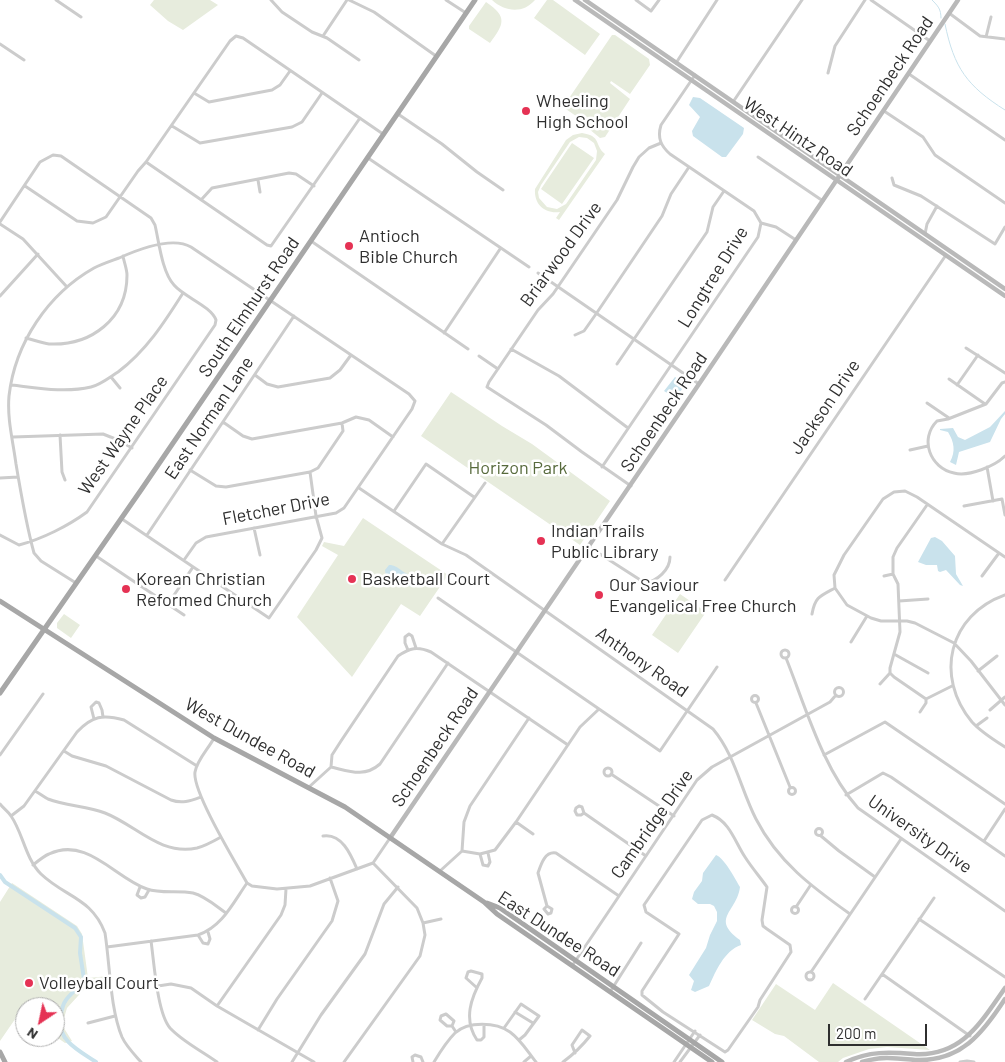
<!DOCTYPE html>
<style>
body{margin:0}
#map{position:relative;width:1005px;height:1062px;overflow:hidden;background:#fff;font-family:Barlow,sans-serif}
canvas{display:block}
.north{position:absolute;left:15px;top:997px;width:50px;height:50px;box-sizing:border-box;background:#fff;border:1px solid #acacac;border-radius:50%;rotate:214deg;font-size:14px;font-weight:700;line-height:20px;text-align:center;color:#2f2f2f}
.north::after{content:'';display:block;margin:auto;width:18px;height:22px;background:#e53254;clip-path:polygon(50% 0,100% 100%,50% 72%,0 100%)}
.scale{position:absolute;left:828px;top:1024px;width:99px;height:22px;box-sizing:border-box;border:2px solid #2f2f2f;border-top:0;padding-left:6px;font-size:15px;line-height:18px;white-space:nowrap;color:#2f2f2f;-webkit-text-stroke:4px #fff;paint-order:stroke}
</style>
<div id="map">
<canvas width="1005" height="1062"></canvas>
<div class="north">N</div>
<div class="scale">200 m</div>
</div>
<script>
const context = document.querySelector('canvas').getContext('2d');
context.lineJoin = 'round';
function fillPath(path, color) { context.fillStyle = color; context.fill(path, 'evenodd'); }
function trace(path, color, width, dash) { context.strokeStyle = color; context.lineWidth = width; context.lineCap = dash ? 'butt' : 'round'; context.setLineDash(dash || []); context.stroke(path); }
function label(font, color, halo, rows, align = 'center') {
  context.font = font + ' Barlow,sans-serif'; context.lineWidth = 5; context.setLineDash([]); context.textBaseline = 'middle'; context.strokeStyle = halo; context.fillStyle = color; for (const [text, x, y, turn = 0] of rows) {
    context.save(); context.translate(x, y); context.rotate((+turn || 0) * Math.PI / 180); context.textAlign = isNaN(turn) ? turn : align; if (halo) context.strokeText(text, 0, 0); context.fillText(text, 0, 0); context.restore();
  }
}
fillPath(new Path2D(`
 M154,0H210L218,5L183,30L168,21L150,5Z
 M492,0H535C523,14 505,12 492,0Z
 M547,0H553L600,34L585,55L534,18Z
 M486,2C508,17 504,24 490,43L469,29V26Z
 M612,35H615L649,59L650,65L630,94L611,81L610,83L630,99L605,137L600,138L589,129L586,123L563,107Z
 M582,133C602,136 594,145 605,154L559,220L556,218L560,212C544,214 534,204 535,189L566,140L573,135ZM579,137L587,138L594,143L597,151L596,160L566,204L557,209L547,207L539,198L538,192L541,185L570,142Z
 M572,143L594,158L562,204L541,189Z
 M451,392L502,426L532,444L610,501L580,545L421,436Z
 M363,518L448,575L420,616L401,604L352,677L297,617L338,555L322,546L324,542L344,546Z
 M680,594L706,612L678,653L652,635Z
 M64,614L80,625L71,638L57,628V623Z
 M12,883L77,926L82,934L88,978L109,976V983L88,985L67,1008L62,1025L72,1041L65,1043L55,1036V1007H25V1015L20,1012L0,1041V902Z
 M833,983L930,1050L887,1047L869,1049L843,1058L838,1062H819L784,1036L775,1034L752,1020L776,984L815,1010Z`), '#e7ecdd');
fillPath(new Path2D(`
 M693,97L700,98L744,128L743,134L726,157H722L693,136L692,131L700,117L689,105Z
 M675,377L685,384L676,399L664,391Z
 M1005,411V414L1001,419L990,442L959,452L956,465L950,462C956,451 954,442 948,432L940,430V429L953,428L958,437L965,440L990,427Z
 M935,537L942,541L955,556L956,574L963,586L960,585L946,570L940,572L938,571L937,565H926L918,562L931,538Z
 M389,565C400,565 402,576 418,576V584L416,587L392,584L386,576L385,570Z
 M716,855C724,858 735,878 740,887C737,912 710,918 740,940L741,945C724,951 716,971 709,986L695,992L691,990L694,981L689,975L706,948L710,935L717,921V912L714,906L710,904H698L692,899L694,892L702,881L703,873Z`), '#c9e2ec');
trace(new Path2D(`
 M932,0C938,6 941,9 941,18
 M945,24C954,68 967,86 1005,110`), '#c9e2ec', 1);
trace(new Path2D(`
 M0,875L5,882L75,928L81,937L80,953L84,979C79,988 72,992 66,1000C62,1005 61,1013 60,1019C58,1041 80,1051 96,1062`), '#c9e2ec', 4);
trace(new Path2D(`
 M56,0L81,17
 M271,0L282,12L312,32L327,38L359,60
 M349,0L374,12L436,56
 M446,0L466,13
 M636,0L651,11L659,0
 M871,0L930,41
 M949,13L980,36L1005,39
 M323,36L347,0
 M986,37L991,17
 M0,44L24,60
 M676,63L717,0
 M828,73L835,46L865,0
 M909,74L1005,140
 M194,93L209,102L272,90L280,85L290,71
 M733,102L802,0
 M884,111L923,137L935,155L1005,203
 M398,114L442,144L477,172L503,190
 M172,126L200,143L292,127L302,122L322,93
 M758,157L823,201
 M368,158L529,267
 M146,162L267,245L271,246L360,118
 M892,178L894,185L921,196L995,244L1005,227
 M258,180L260,192
 M25,186L77,221L93,223L106,217L138,171L146,162L230,41L236,36L243,38L383,134
 M201,200L212,188L289,173L296,174L314,186
 M0,222L40,162L53,155L61,156L151,218L155,225C159,242 162,272 174,285C184,297 211,306 216,320L215,325L87,512C68,526 42,539 19,545L0,535
 M761,223L776,227L796,240
 M0,224L23,239L67,287
 M925,234L927,224L937,206
 M311,241L468,349
 M538,273L699,384
 M0,296L38,254
 M444,333L500,249
 M575,335L584,331L596,314L662,216L671,194L689,167
 M26,338C34,340 42,343 49,344C91,346 127,319 127,275C127,269 124,262 123,256
 M966,348L1005,373
 M511,349L559,376L628,428
 M479,356L498,369
 M617,364L707,232L713,207L724,191
 M255,375L267,384L278,387L330,378L340,370L351,355
 M111,377L120,388
 M949,379L985,404
 M1005,382L1002,383L986,404L948,419L937,421C919,439 930,468 954,473C969,477 995,466 1005,456
 M12,385C38,388 65,393 91,387C100,385 110,377 118,372C146,351 164,323 183,293
 M957,385L978,355
 M927,403L949,418
 M223,422L243,436L252,439L342,423L356,417L369,420L393,437
 M60,435L62,472L65,480
 M13,437L103,434L118,440L132,448
 M910,450L928,446
 M602,467L758,237L761,223L754,211L670,154C661,146 657,138 661,125L695,75
 M987,467L993,501
 M190,470L216,486L226,487L310,472L318,468L343,431L342,423
 M0,478L18,477
 M631,486L582,452L546,425L487,387L489,382L538,310L553,294L617,200L633,167L639,157L649,148L661,143
 M359,488L442,544L466,555L713,729C735,755 741,790 756,819C778,862 812,887 850,914
 M964,506L1002,499L1005,515
 M394,511L426,464L474,497
 M122,519L269,618L316,550L322,538L316,516L310,472
 M254,528L260,555
 M147,535L294,316
 M442,544L485,483
 M589,547L645,583C657,581 670,570 670,557
 M96,556L184,615
 M1005,557L917,497L905,491L894,492L883,499L844,555L834,575L835,588L847,605L871,618L881,621H907L915,623L954,643L971,661L1005,705
 M884,576L893,574
 M982,576L999,553
 M725,580L946,255
 M76,583L41,561L34,553C26,524 21,494 16,464C13,441 7,419 9,396C15,343 48,294 94,268C102,264 111,261 119,258C139,249 172,236 191,247L409,394L415,401L412,409L344,508L336,513L206,537L196,543L184,560
 M1005,595C949,615 934,676 972,722C981,732 994,740 1005,747
 M438,598L660,751L717,667
 M899,601L928,599
 M168,604L193,567
 M812,614C815,597 820,596 835,588
 M851,642L867,616
 M781 654a4 4 0 1 1 8 0a4 4 0 1 1-8 0Z
 M408,650L405,643V637L409,634L412,636L416,648
 M894,654L928,673
 M786,658C806,708 823,769 858,808L1005,911
 M978,671L997,656
 M880,684L890,673
 M834.5 692a4.5 4.5 0 1 1 9 0a4.5 4.5 0 1 1-9 0Z
 M751.5 699a3.5 3.5 0 1 1 7 0a3.5 3.5 0 1 1-7 0Z
 M926,699L894,677L890,673V668L900,632L898,584L893,574V557L897,548L927,505
 M926,699L952,686
 M756,703L790,787
 M990,710L1005,697
 M920,712L926,703V699
 M94,719L91,707L96,702L99,703L102,710L103,717
 M976,726L987,718
 M214,738C209,748 197,760 195,772C192,791 236,863 247,883
 M64,751L72,756L106,766L171,800C182,804 190,801 201,797
 M0,755L43,694
 M824,755L885,722L1005,804
 M331,767L332,755L341,741L398,656C410,648 417,646 431,652L568,745
 M604 772a4 4 0 1 1 8 0a4 4 0 1 1-8 0Z
 M611,774L674,816
 M309,787L331,767C349,771 364,778 380,764L448,663
 M788.5 791a3.5 3.5 0 1 1 7 0a3.5 3.5 0 1 1-7 0Z
 M35,791C39,793 44,797 48,799C66,806 87,806 105,813C136,825 160,856 197,848C205,846 214,841 221,837
 M846,795L883,773L891,777L1005,856
 M0,804C3,808 8,811 11,816C23,833 25,858 41,874C65,897 92,898 105,933C110,965 110,1008 122,1037C126,1046 134,1054 141,1062
 M584,813L581,815H577L575,811L576,808L579,806L582,807L584,813L646,856
 M712,815C730,822 735,842 745,857C752,868 760,877 767,887L762,920L763,926L767,929L790,945L791,952L760,1000L758,1007L728,1050L725,1052L663,1012L642,995V991L679,934L646,912L644,905L702,820Z
 M11,816L24,806L77,732C92,716 103,714 124,720L197,766
 M516,822L533,834
 M815.5 832a3.5 3.5 0 1 1 7 0a3.5 3.5 0 1 1-7 0Z
 M323,836C342,833 351,855 357,869
 M821,836L839,851L875,877
 M984,841L1005,809
 M462,851L464,822L470,806L529,718
 M480,854L483,865L488,866L490,862L488,853
 M33,865C38,861 44,856 49,854C87,836 115,878 147,889C161,894 178,890 193,893C205,896 216,906 226,913
 M440,871L462,851L480,854L495,850L516,822L580,727L599,709
 M247,883L252,886L277,889L310,886L373,863L390,838
 M140,887L137,895L141,898L145,897L149,890
 M547,906L544,909L548,914L551,913L552,909L547,906L538,873C541,864 545,851 556,853L619,896
 M791.5 910a3.5 3.5 0 1 1 7 0a3.5 3.5 0 1 1-7 0Z
 M796,907L810,886
 M919,919L1005,977
 M423,923L441,919
 M198,935L203,943L208,944L210,939L208,932
 M151,941C154,961 157,1013 170,1028C183,1042 202,1051 217,1062
 M107,947L198,935C222,927 233,903 247,883
 M572,966L697,780L712,767L830,702L836,695
 M806 976a4 4 0 1 1 8 0a4 4 0 1 1-8 0Z
 M811,972L901,839
 M882,974L970,1036
 M158,986L171,984L191,988L217,1006L314,1062
 M476,987L466,978L468,972L471,971L482,974V978C471,998 463,1019 477,1040H481L484,1037V1025
 M610,992L641,943
 M865,999L934,898
 M217,1006L281,915L285,905L286,889
 M515,1012L533,1023
 M88,1023L115,1016
 M452,1026H447L440,1020L441,1016L446,1014L454,1021L452,1026L456,1032
 M504,1028L521,1004L539,1016L525,1035L519,1040
 M258,1030L277,999L332,921L338,901L330,878
 M292,1062L321,1015L365,954L384,904L398,887
 M344,1062L420,956L425,935L423,923L417,908L373,863
 M413,1062L412,1057L415,1055L421,1057L423,1062
 M434,1062C440,1052 446,1042 455,1033C468,1021 496,1022 510,1032C521,1040 528,1052 536,1062
 M524,1062L531,1056
 M563,1062C574,1054 582,1046 590,1036L582,1030L572,1045L575,1053
 M674,1062L695,1031
 M680,1062L700,1035
 M960,1062L967,1061L974,1062`), '#ccc', 3);
trace(new Path2D(`
 M575,0L1005,296
 M585,0L1005,289
 M390,838L699,384L958,0
 M846,1062C869,1051 889,1052 914,1054C962,1057 981,1022 1005,988
 M862,1062C881,1056 895,1058 915,1060C961,1062 983,1033 1005,999`), '#b9b9b9', 4.5);
trace(new Path2D(`
 M0,601L214,738L345,807L484,902L497,914L712,1062
 M0,693L141,490L475,0
 M487,903L500,908L722,1062
 M0,1052L5,1062`), '#a7a7a7', 5);
for (const [x, y, r, color] of [
 [526,111,5,"#e53254"],
 [349,246,5,"#e53254"],
 [541,541,5,"#e53254"],
 [352,579,5,"#e53254"],
 [126,589,5,"#e53254"],
 [599,595,5,"#e53254"],
 [29,983,5,"#e53254"]
]) { const dot = new Path2D(); dot.arc(x, y, r, 0, 2 * Math.PI); context.fillStyle = color; context.fill(dot); trace(dot, '#fff', 2); }
label('18px', '#2f2f2f', '#fff', [
 ["Schoenbeck Road",890,76,-56],
 ["West Hintz Road",798,137,34],
 ["Briarwood Drive",561,254,-54],
 ["Longtree Drive",713,277,-58],
 ["South Elmhurst Road",249,307,-56],
 ["Jackson Drive",825,407,-56],
 ["Schoenbeck Road",664,412,-56],
 ["East Norman Lane",209,418,-56],
 ["West Wayne Place",123,435,-55],
 ["Fletcher Drive",276,509,-11],
 ["Anthony Road",642,662,35],
 ["West Dundee Road",250,738,29],
 ["Schoenbeck Road",435,747,-56],
 ["Cambridge Drive",652,824,-55],
 ["University Drive",920,834,35],
 ["East Dundee Road",559,934,33]
]);
label('18px', '#2f2f2f', '#fff', [
 ["Wheeling",536,101],
 ["High School",536,122],
 ["Antioch",359,236],
 ["Bible Church",359,257],
 ["Indian Trails",551,531],
 ["Public Library",551,552],
 ["Korean Christian",136,579],
 ["Reformed Church",136,600],
 ["Basketball Court",362,579],
 ["Our Saviour",609,585],
 ["Evangelical Free Church",609,606],
 ["Volleyball Court",39,983]
], 'left');
label('18px', '#576a3c', '#fff', [
 ["Horizon Park",518,468]
]);
</script>
